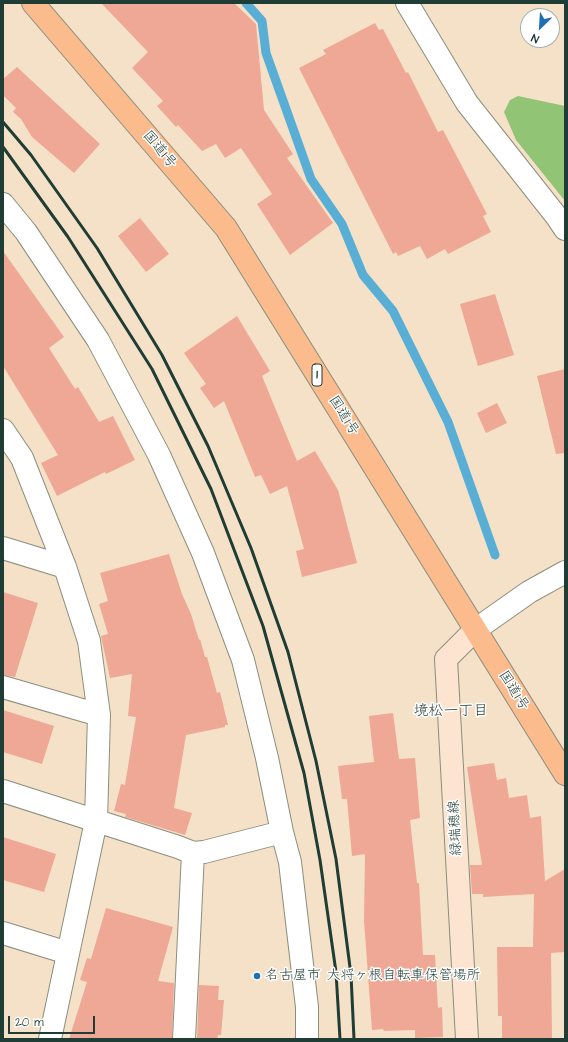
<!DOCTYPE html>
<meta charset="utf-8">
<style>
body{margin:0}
#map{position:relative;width:568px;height:1042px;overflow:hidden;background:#f4e1c7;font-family:"Architects Daughter",sans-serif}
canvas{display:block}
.frame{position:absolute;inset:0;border:4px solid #1f3d34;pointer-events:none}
.north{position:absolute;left:520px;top:8px;width:40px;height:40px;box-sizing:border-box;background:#fff;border:1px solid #a5b1ae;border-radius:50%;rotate:205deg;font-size:11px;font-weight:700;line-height:16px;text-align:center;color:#1f3d34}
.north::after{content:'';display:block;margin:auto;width:14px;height:18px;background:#1f6fb2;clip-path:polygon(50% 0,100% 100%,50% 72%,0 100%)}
.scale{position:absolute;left:8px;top:1016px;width:87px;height:18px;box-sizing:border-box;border:2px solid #1f3d34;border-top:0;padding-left:5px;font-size:12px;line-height:14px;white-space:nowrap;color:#1f3d34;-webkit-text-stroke:3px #fff;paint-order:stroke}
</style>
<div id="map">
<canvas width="568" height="1042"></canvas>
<div class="frame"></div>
<div class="north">N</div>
<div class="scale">20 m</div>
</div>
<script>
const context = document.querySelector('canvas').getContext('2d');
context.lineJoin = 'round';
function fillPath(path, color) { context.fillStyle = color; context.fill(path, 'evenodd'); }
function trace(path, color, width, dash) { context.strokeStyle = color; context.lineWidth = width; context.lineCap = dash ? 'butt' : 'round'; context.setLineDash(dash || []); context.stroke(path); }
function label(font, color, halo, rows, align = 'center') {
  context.font = font + ' "Architects Daughter","Klee One",sans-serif'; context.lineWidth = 3; context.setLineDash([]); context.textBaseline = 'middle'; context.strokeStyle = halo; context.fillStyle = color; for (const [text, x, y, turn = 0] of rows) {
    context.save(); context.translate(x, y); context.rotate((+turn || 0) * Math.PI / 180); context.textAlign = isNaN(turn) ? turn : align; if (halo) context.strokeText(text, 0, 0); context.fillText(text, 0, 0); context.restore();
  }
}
fillPath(new Path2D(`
 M518,96L565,106V201L516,140L504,112L510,100Z`), '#91c475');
trace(new Path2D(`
 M246,3L262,21L266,53L311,179L342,224L363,275L393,311L448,422L495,555`), '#59aed5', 9);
fillPath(new Path2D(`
 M101,3H234L256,24L264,110L293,154L287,158L333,223L290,255L257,204L272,194L241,148L225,158L216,144L202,151L178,125L176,127L157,106L163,101L132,68L148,52Z
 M375,23L379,30L383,29L406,73L408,72L438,132L443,130L487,214L483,216L491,232L448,254L445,249L427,259L420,246L398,256L396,252L393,254L299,68L326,54L323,50Z
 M17,67L100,144L74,173L32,137L21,119L13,112L16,108L3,95V79Z
 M140,218L169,254L146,272L118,236Z
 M3,251L64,337L49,348L75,389L78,387L99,422L113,416L135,460L106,474L105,472L57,496L41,463L58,455L3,366Z
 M495,294L514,355L478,366L460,304Z
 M237,316L270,371L262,376L297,461L315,451L338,490L357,563L302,577L296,551L304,549L287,486L270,494L261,475L255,477L224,401L214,408L200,388L206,384L184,353Z
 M565,369V453L556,454L537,376Z
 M497,403L507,423L486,433L477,413Z
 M169,554L182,594L191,614L199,640L200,639L205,657H207L217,693L220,692L228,725H225V727L186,735L174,808L192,813L185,835L125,817L126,814L114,811L121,784L125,785L136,717L128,716L132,674L110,678L101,636L108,634L99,604L108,601L100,573Z
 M3,592L38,603L15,677L3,675Z
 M3,710L54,726L42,764L3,752Z
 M393,713L399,759L415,758L420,818L410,820L417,883H419L423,955H435L438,1008L442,1007L443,1037L415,1038V1030L384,1031L383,1029L372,1030L364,920L365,854L352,856L347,799H342L338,766L374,762L369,716Z
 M494,763L497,780L506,778L509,798L527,795L530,818L541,816L545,881L565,869V952L551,953L552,1039H502V1016H498L497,947H533L534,894L483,897V894H472L470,865H482L467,767Z
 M3,837L56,854L44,892L3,880Z
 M106,908L173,927L158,981L174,983L172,1039H69L87,982L80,980L87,958L91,959Z
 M199,985L219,986L218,1000H224L221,1035H218L217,1039H197Z`), '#eea895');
const minor = new Path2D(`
 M407,3L467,103L557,217L565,229
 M3,204L26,232L98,340L159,455L203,553L243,660L267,758L282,832L290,862L307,1007V1039
 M3,430L22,458L65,567L89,641L99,715L96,821L50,1039
 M3,548L65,567
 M475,630L529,592L565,572
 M3,687L99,715
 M3,791L178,847L193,853L204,852L282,832
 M3,933L68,953
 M184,1039L193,853`);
const secondary = new Path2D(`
 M467,1039L446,659L475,630`);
const trunk = new Path2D(`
 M33,3L226,228L565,774`);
trace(minor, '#8a8f7e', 24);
trace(secondary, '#8a8f7e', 24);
trace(trunk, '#8a8f7e', 24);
trace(minor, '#fff', 22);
trace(secondary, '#fde4d1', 22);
trace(trunk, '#fbbb8d', 22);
trace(new Path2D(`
 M3,122L31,155L97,248L162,355L208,446L251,548L288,652L316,761L336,859L351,975L354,1039
 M3,147L68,237L152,369L211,489L263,626L304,773L320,860L336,972L340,1039`), '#1f3d34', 3);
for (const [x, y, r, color] of [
 [257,976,4,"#1f6fb2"]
]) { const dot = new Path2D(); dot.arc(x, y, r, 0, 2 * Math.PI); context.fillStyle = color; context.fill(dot); trace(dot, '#fff', 1.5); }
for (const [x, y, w] of [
 [317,375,10]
]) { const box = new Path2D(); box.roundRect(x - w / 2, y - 11, w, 22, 3); context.fillStyle = '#fff'; context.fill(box); trace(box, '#1f3d34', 1); }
label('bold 13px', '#1f3d34', null, [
 ["1",317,375]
]);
label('14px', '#1f3d34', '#fff', [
 ["国道1号",159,150,50],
 ["国道1号",343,416,58],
 ["国道1号",513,691,58],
 ["緑瑞穂線",456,828,-93]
]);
label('14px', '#1f3d34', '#fff', [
 ["名古屋市 大将ヶ根自転車保管場所",265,976]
], 'left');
label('15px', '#1f3d34', '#fff', [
 ["境松一丁目",451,712]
]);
</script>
